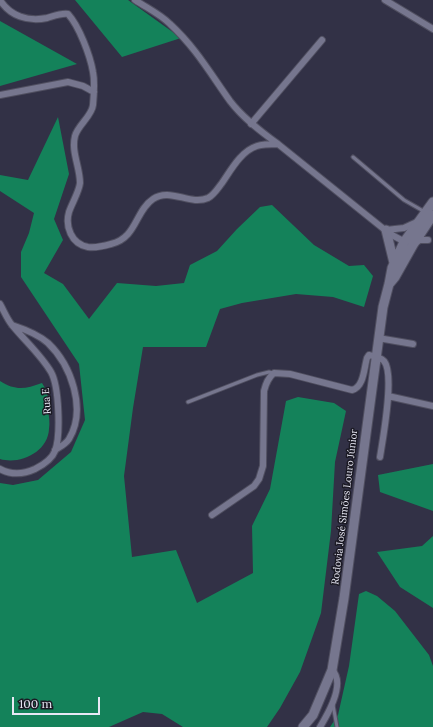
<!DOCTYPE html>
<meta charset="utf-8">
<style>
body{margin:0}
#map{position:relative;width:433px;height:727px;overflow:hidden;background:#323146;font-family:Lora,serif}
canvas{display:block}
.scale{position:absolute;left:12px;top:697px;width:88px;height:18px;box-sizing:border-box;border:2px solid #e8e8f5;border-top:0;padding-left:5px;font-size:12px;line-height:14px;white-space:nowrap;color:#e8e8f5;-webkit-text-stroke:3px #1b1a24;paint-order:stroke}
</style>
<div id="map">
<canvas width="433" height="727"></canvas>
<div class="scale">100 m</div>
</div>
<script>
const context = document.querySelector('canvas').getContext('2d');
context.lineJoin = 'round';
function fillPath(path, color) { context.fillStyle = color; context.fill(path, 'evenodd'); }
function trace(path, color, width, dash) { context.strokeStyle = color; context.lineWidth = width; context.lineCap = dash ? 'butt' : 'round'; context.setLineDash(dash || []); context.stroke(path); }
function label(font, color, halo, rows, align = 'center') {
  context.font = font + ' Lora,serif'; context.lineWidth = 3; context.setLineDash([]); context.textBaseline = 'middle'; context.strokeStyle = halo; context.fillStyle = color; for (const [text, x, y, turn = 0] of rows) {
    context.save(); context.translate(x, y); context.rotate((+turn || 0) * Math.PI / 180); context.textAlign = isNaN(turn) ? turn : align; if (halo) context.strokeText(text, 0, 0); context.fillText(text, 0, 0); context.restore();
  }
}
fillPath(new Path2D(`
 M75,0H128L181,38L122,57Z
 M0,21L77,64L0,86Z
 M58,117L69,174L54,219L63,240L44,273L63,284L89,319L117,283L156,286L184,283L190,265L217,251L237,229L260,207L272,205L314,245L349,266L364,265L373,276L364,307L333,297L296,294L242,303L220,309L206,347H143L133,408L124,476L132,557L176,550L197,603L253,573L252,526L270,489L286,401L298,397L334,403L346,411L335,462L331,531L321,613L300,672L280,708L267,727H183L162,714L143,712L109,727H0V483L13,485L38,480L71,452L85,420L79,364L21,277V252L29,233L34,213L0,191V175L28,180Z
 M0,381C16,391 25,389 42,383C49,394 48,398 48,410C49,416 50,423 49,429C48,452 20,465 0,459Z
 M433,464V511L380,492L378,475Z
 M433,536V608L400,587L377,552L422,546Z
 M366,591L377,596L395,611L429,655L433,666V727H330L338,715L349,666L359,594Z`), '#14825a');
const service = new Path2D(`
 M353,157L404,200L425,212
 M188,402L257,375L269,372L273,373
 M333,705L337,727`);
const minor = new Path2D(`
 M0,0C10,16 28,22 47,18C54,16 61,13 68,14C79,26 90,55 93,72C95,82 94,94 93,105C92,116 78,125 75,136C71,152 80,167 80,183C79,192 72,203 69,212C65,226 71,244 88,247C95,248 104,246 111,244C137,238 135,211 153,199C170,187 190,206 208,198C214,195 218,188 222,183C231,170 241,151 257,146C263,144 271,144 278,144L390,234L407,243
 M135,0C147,8 160,14 170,24C196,48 210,73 230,101C243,118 260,131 278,144
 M385,0L433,29
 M0,95L68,82L83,86L94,92
 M251,124L322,40
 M386,230L404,228L417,222
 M415,243L420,240H428
 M0,304C4,311 7,319 12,325C25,341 41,355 51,372C59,386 61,435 55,451C52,459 43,465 35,469C24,474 11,475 0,469
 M12,325C24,329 38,334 48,343C71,365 87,409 69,439C66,444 60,447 55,450
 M378,338L413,344
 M388,396L433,406
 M212,515L254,486L259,479L263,466L264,391C266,383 268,378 274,373L290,374L352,390C364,387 364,368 367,358L369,355C374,356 380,357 384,361C395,374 383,438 380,457
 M320,727C328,714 346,683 332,670`);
const secondary = new Path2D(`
 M386,230L394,263
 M390,283L395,277L413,245L433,215
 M303,727L313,715L332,670L344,598L383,307L389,284L392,268L404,242L433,202`);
trace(service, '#504f60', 5);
trace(minor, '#504f60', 8);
trace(secondary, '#504f60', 11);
trace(service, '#76768e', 3);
trace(minor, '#76768e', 6);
trace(secondary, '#76768e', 9);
label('10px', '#e8e8f5', '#1b1a24', [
 ["Rua E",47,401,-94],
 ["Rodovia José Simões Louro Júnior",345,507,-83]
]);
</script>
